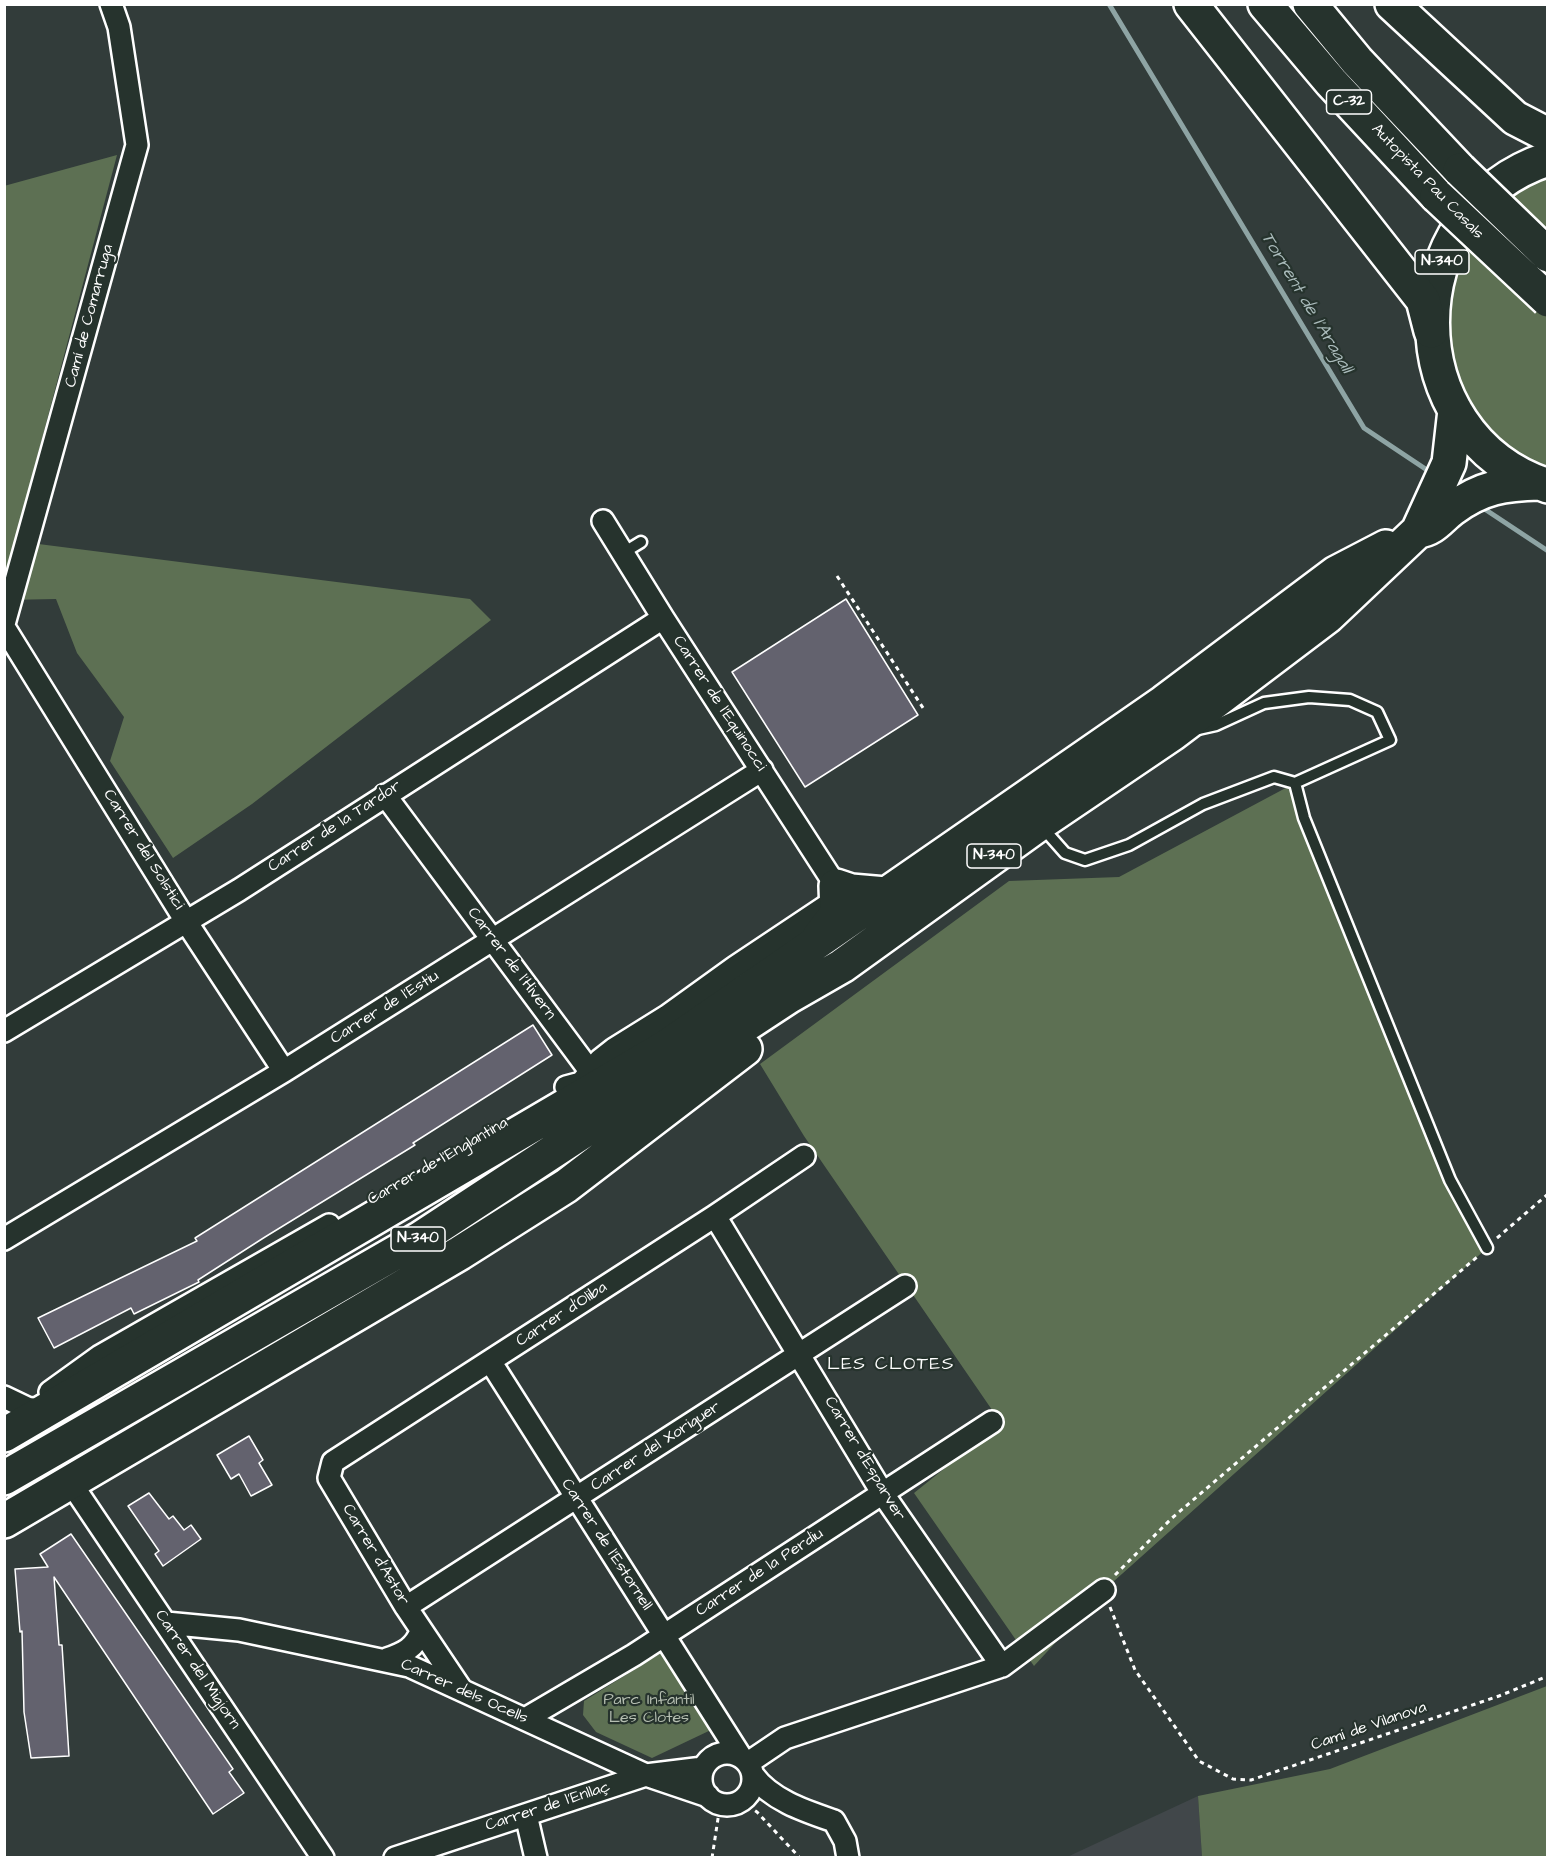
<!DOCTYPE html>
<meta charset="utf-8">
<style>
body{margin:0}
#map{position:relative;width:1552px;height:1862px;overflow:hidden;background:#323c3a;font-family:"Architects Daughter",sans-serif}
canvas{display:block}
.frame{position:absolute;inset:0;border:6px solid #fff;pointer-events:none}
</style>
<div id="map">
<canvas width="1552" height="1862"></canvas>
<div class="frame"></div>
</div>
<script>
const context = document.querySelector('canvas').getContext('2d');
context.lineJoin = 'round';
function fillPath(path, color) { context.fillStyle = color; context.fill(path, 'evenodd'); }
function trace(path, color, width, dash) { context.strokeStyle = color; context.lineWidth = width; context.lineCap = dash ? 'butt' : 'round'; context.setLineDash(dash || []); context.stroke(path); }
function label(font, color, halo, rows, align = 'center') {
  context.font = font + ' "Architects Daughter",sans-serif'; context.lineWidth = 4.5; context.setLineDash([]); context.textBaseline = 'middle'; context.strokeStyle = halo; context.fillStyle = color; for (const [text, x, y, turn = 0] of rows) {
    context.save(); context.translate(x, y); context.rotate((+turn || 0) * Math.PI / 180); context.textAlign = isNaN(turn) ? turn : align; if (halo) context.strokeText(text, 0, 0); context.fillText(text, 0, 0); context.restore();
  }
}
fillPath(new Path2D(`
 M1198,1796L1202,1857H1067Z`), '#41474a');
fillPath(new Path2D(`
 M117,155L15,541L470,599L491,620L252,804L173,858L110,761L124,717L77,653L56,599L5,600L4,186Z
 M1547,169V474L1493,442L1447,371L1444,287L1482,212Z
 M1295,783L1450,1180L1487,1248L1104,1590L1034,1666L914,1493L1001,1423L804,1136L760,1064L1009,881L1119,877Z
 M661,1653L713,1729L652,1758L596,1732L583,1715L584,1701Z
 M1547,1686V1857H1202L1198,1796L1330,1769Z`), '#5d7053');
trace(new Path2D(`
 M1109,4L1364,428L1433,474
 M1480,506L1548,551`), '#8ea4a4', 5);
const building = new Path2D(`
 M846,599L918,715L805,787L732,672Z
 M533,1025L552,1055L413,1143L415,1145L265,1237L198,1280L199,1282L134,1314L131,1308L54,1348L38,1318L197,1241L195,1238Z
 M249,1436L263,1460L259,1463L272,1485L251,1496L239,1474L231,1479L217,1455Z
 M149,1493L169,1519L173,1516L184,1530L191,1525L201,1539L163,1566L155,1554L159,1551L128,1506Z
 M71,1534L233,1769L229,1772L244,1793L213,1814L54,1577L59,1645H62L69,1756L31,1758L24,1712L22,1631L20,1632L15,1569L48,1567L40,1554Z`);
fillPath(building, '#63626e');
trace(building, '#fff', 1.5);
const service = new Path2D(`
 M623,553L641,542
 M1198,729L1216,725L1264,703L1309,697L1350,700L1377,712L1390,740L1295,783L1304,818L1450,1180L1487,1248
 M1042,827L1065,853L1085,860L1129,845L1203,804L1274,777L1295,783`);
const minor = new Path2D(`
 M603,521L663,618L836,886
 M4,624L137,145L119,27L111,4
 M4,627L187,923L284,1071
 M385,795L590,1071
 M4,1031L239,890L663,618
 M566,1087L581,1083L600,1060L614,1049L667,1016L735,967L834,901
 M715,1216L883,1494L1002,1666
 M4,1239L284,1071L762,770
 M490,1361L741,1757
 M50,1392L100,1356L329,1225
 M4,1397L27,1408L45,1411
 M71,1483L323,1858
 M406,1607L905,1286
 M166,1623L239,1630L409,1666L646,1775L708,1796
 M387,1659C404,1653 415,1648 421,1631
 M461,1689L406,1607L329,1478L333,1462L715,1216L804,1156
 M525,1719L634,1655L992,1422
 M701 1779a26 26 0 1 1 52 0a26 26 0 1 1-52 0Z
 M748,1763L785,1738L1002,1666L1104,1590
 M753,1775C771,1800 805,1811 834,1821L845,1841L848,1858
 M526,1815L536,1858
 M395,1858L646,1775L703,1768`);
const primary = new Path2D(`
 M1548,159C1394,209 1394,436 1548,486
 M1418,531C1434,529 1440,518 1452,509C1482,487 1504,484 1540,483
 M819,937L837,913L836,886L851,891L886,894
 M4,1435L664,1048L1164,702L1336,573L1386,547
 M4,1478L421,1238L788,997L842,966L1039,824L1172,734L1328,616L1418,531L1449,463L1455,410
 M4,1521L460,1253L566,1186L745,1049`);
const motorway = new Path2D(`
 M1191,4L1423,300L1431,331
 M1265,4L1331,82L1437,196
 M1310,4L1357,61L1460,170
 M1392,4L1515,118L1548,135`);
trace(service, '#fff', 15);
trace(minor, '#fff', 26);
trace(primary, '#fff', 38);
trace(motorway, '#fff', 38);
trace(new Path2D(`
 M837,576L925,711
 M1497,1238L1548,1194
 M1115,1575L1172,1518L1477,1257
 M1110,1607L1135,1670L1199,1761L1233,1779L1251,1780L1499,1696L1548,1676
 M740,1801L757,1812L800,1858
 M712,1858L719,1812`), '#fff', 3, [4.5, 4.5]);
trace(service, '#26332d', 10);
trace(minor, '#26332d', 21);
trace(primary, '#26332d', 33);
trace(motorway, '#26332d', 33);
const motorwayBridge = new Path2D(`
 M1460,170L1548,255
 M1437,196L1548,300`);
trace(motorwayBridge, '#fff', 38, []);
trace(motorwayBridge, '#26332d', 33);
for (const [x, y, w] of [
 [1349,102,45],
 [1442,262,54],
 [994,856,54],
 [418,1239,54]
]) { const box = new Path2D(); box.roundRect(x - w / 2, y - 12, w, 24, 4.5); context.fillStyle = '#26332d'; context.fill(box); trace(box, '#fff', 1.5); }
label('bold 15px', '#fff', null, [
 ["C-32",1349,102],
 ["N-340",1442,262],
 ["N-340",994,856],
 ["N-340",418,1239]
]);
label('16px', '#fff', '#26332d', [
 ["Autopista Pau Casals",1427,182,46],
 ["Camí de Comarruga",90,316,-75],
 ["Carrer de l'Equinocci",719,704,57],
 ["Carrer de la Tardor",335,827,-33],
 ["Carrer del Solstici",143,850,58],
 ["Carrer de l'Hivern",511,964,53],
 ["Carrer de l'Estiu",385,1008,-32],
 ["Carrer de l'Englantina",438,1162,-30],
 ["Carrer d'Oliba",562,1315,-33],
 ["Carrer del Xoriguer",656,1447,-33],
 ["Carrer d'Esparver",864,1459,59],
 ["Carrer de l'Estornell",606,1545,57],
 ["Carrer d'Astor",375,1555,59],
 ["Carrer de la Perdiu",760,1573,-33],
 ["Carrer del Migjorn",197,1670,56],
 ["Carrer dels Ocells",464,1692,24],
 ["Camí de Vilanova",1369,1727,-19],
 ["Carrer de l'Enllaç",548,1807,-18]
]);
label('16px', '#b6bfb2', '#26332d', [
 ["Parc Infantil",649,1701],
 ["Les Clotes",649,1719]
]);
label('italic 18px', '#abb', '#26332d', [
 ["Torrent de l'Aragall",1306,303,59]
]);
context.letterSpacing = '1.5px';
label('18px', '#fff', '#26332d', [
 ["LES CLOTES",891,1365]
]);
context.letterSpacing = '0px';
</script>
